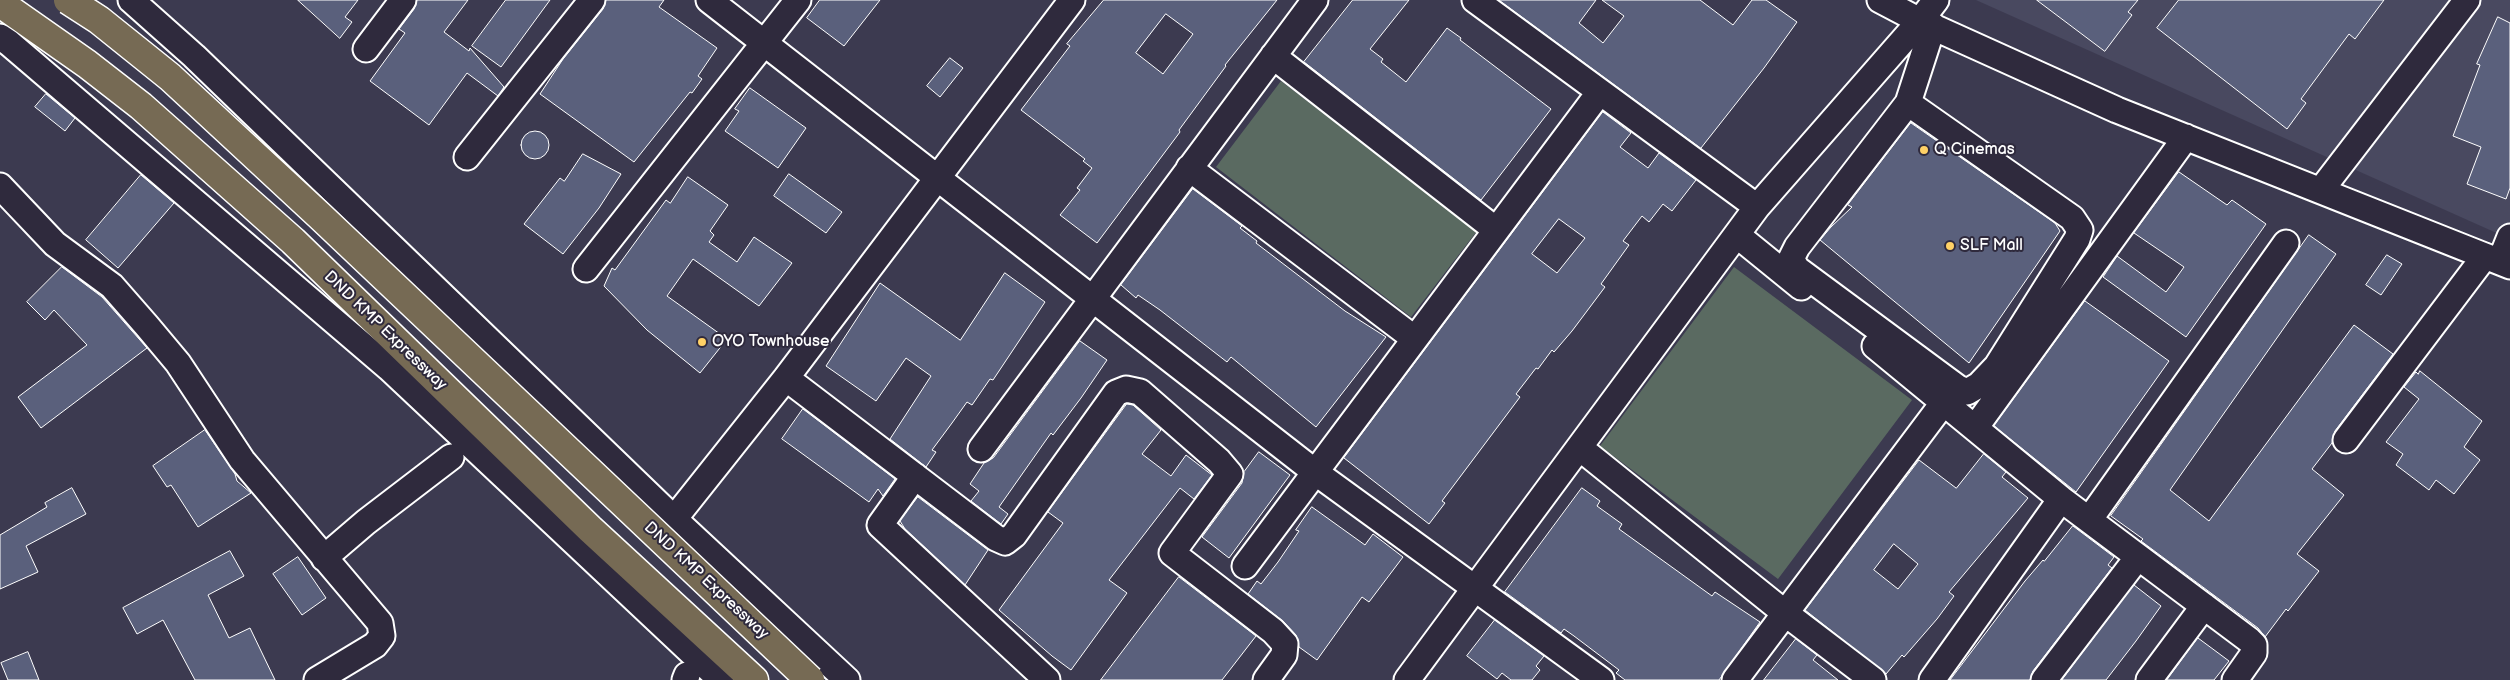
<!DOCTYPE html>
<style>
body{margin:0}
canvas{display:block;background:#3c3a50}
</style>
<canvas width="2510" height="680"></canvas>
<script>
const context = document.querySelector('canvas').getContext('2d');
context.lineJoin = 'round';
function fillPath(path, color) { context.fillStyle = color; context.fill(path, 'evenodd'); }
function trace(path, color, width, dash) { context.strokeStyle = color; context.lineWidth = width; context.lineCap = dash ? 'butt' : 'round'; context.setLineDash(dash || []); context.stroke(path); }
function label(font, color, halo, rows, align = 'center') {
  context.font = font + ' "Balsamiq Sans",sans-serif'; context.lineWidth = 4; context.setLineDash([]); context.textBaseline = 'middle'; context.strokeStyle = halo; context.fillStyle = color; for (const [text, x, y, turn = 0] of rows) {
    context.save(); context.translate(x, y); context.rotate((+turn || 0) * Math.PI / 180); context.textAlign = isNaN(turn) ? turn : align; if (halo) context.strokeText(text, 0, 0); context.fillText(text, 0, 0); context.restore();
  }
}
fillPath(new Path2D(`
 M1976,0H2510V239Z`), '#494960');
fillPath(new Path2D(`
 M1281,81L1477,231L1411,317L1216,167Z
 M1734,267L1912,400L1778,579L1600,446Z`), '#5a6a61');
const building = new Path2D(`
 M298,0H358L345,17L352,22L340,38Z
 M417,0H468L444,32L469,51L470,48L504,87L498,96L467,73L429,125L370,81L405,33L399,29L414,9Z
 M506,0H550L501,67L472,46Z
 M606,0H664L659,7L717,48L698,76L702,79L692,93L690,92L634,162L540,94L563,59L603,9Z
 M820,0H880L844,46L807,18Z
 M1104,0H1277L1225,65L1226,66L1179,130L1180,132L1097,243L1060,215L1080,190L1077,188L1092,168L1083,161L1085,159L1021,110L1070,46L1067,44ZM1166,14L1193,34L1163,74L1136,53Z
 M1353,0H1409L1370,49L1383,59L1381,62L1406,82L1447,28L1461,38L1460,40L1551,109L1481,200L1304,62Z
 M1499,0H1596L1579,23L1603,43L1624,16L1602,0H1700L1733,25L1752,0H1766L1797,22L1764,68L1701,148Z
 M2037,0H2138L2128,12L2132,15L2105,51Z
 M2179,0H2384L2355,39L2349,34L2301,99L2306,103L2287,129L2157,28Z
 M2498,17L2510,23V188L2506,199L2467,184L2481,147L2453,136L2480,65L2477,64Z
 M950,58L963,68L940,97L927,86Z
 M750,88L806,128L778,168L725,131L739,111L735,109Z
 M46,94L75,118L65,131L35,107Z
 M1603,112L1631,133L1620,147L1648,168L1659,153L1696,180L1672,211L1663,204L1649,222L1642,216L1623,241L1629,245L1601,284L1605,287L1572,331L1554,352L1552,350L1538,369L1536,368L1516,394L1520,397L1442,501L1445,503L1429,524L1344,458ZM1559,219L1585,238L1557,273L1532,254Z
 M1911,123L2055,223L2060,231L1969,363L1820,240L1831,227L1852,207L1848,205Z
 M521 145a14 14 0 1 1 28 0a14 14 0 1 1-28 0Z
 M583,154L621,174L599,208L563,254L524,224L560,178L564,181Z
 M2179,172L2227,205L2232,200L2266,224L2186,337L2103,277L2117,256L2166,292L2184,267L2134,233Z
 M789,174L842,212L826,233L774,196Z
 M141,175L174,203L118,268L86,240Z
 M688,177L728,205L710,231L714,235L709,242L737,262L754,237L792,263L759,306L693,259L667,296L727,339L700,373L647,330L604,286L612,268L615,270L666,200L670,203Z
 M1193,189L1242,226L1240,228L1257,241L1256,243L1345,311L1386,337L1316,427L1231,357L1227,362L1160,310L1138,295L1136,298L1121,285Z
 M2309,235L2336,254L2170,490L2209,521L2354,325L2393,354L2335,431L2332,443L2312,469L2344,495L2297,554L2319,571L2288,611L2286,609L2265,637L2258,628L2141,541L2143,539L2111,516Z
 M2387,255L2402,264L2381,295L2366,285Z
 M62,267L102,297L147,348L41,428L18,397L87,345L54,310L45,320L27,302Z
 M1005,273L1045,302L993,380L990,379L972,405L967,402L952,423L932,450L936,452L926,467L890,439L931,376L906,358L876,401L826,366L880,283L960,340Z
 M2085,301L2169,361L2076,492L1994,426Z
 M1080,341L1107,360L1081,398L1053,435L1051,433L999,507L1008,514L1001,524L971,501L979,491L970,484L984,463L993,458Z
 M2420,371L2482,421L2464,447L2480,460L2454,494L2436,480L2429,490L2396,465L2403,454L2386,442L2419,399L2404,387L2416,372L2418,374Z
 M1127,404L1133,405L1161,430L1142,454L1171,476L1186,455L1212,475L1194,499L1180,488L1109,580L1127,593L1071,670L1052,656L999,610L1063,523L1048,512Z
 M803,409L895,479L883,496L878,489L869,502L782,439Z
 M205,430L235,474L237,481L251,493L198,527L171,485L167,487L153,466Z
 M1259,452L1290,475L1229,558L1202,537L1242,483L1244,472Z
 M1984,454L2006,472L2002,477L2028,498L1949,592L1954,596L1937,619L1904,657L1902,655L1886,674L1805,610L1919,460L1956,488ZM1894,544L1918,564L1898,589L1874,570Z
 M72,488L86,514L26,546L38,572L0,589V535L47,507L45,503Z
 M1582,488L1600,501L1597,506L1622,524L1619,529L1712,596L1715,592L1760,622L1719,680H1625L1616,673L1619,670L1574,636L1564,629L1561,633L1505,592Z
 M918,497L988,550L965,585L905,529L900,521Z
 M1312,507L1365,545L1373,534L1403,557L1369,602L1362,597L1317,660L1299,647L1296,635L1283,621L1248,594L1257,581L1261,584L1278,562L1299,531L1296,530Z
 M2073,526L2114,557L2108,565L2112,568L2033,671L2030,680H1950L2025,581L2043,560L2044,561Z
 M230,551L244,576L208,595L229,638L250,628L275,680H195L163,620L137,634L123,608Z
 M298,557L326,598L302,615L273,574Z
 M1179,577L1256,636L1222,680H1101Z
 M2134,585L2161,606L2136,641L2106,680H2062Z
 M1495,620L1544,656L1536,666L1540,670L1532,680H1511L1502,673L1497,679L1467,656Z
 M2198,638L2229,661L2214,680H2167Z
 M1796,639L1817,655L1813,660L1838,680H1764Z
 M28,652L39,680H8L1,663Z`);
fillPath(building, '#5a607c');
trace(building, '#fff', 1);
const minor = new Path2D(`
 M131,0L194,56L674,519L847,680
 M709,0L1315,472L1601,680
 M1475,0L1757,207
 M1880,0L1920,21L2117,110L2510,266
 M0,37L9,43L389,368L721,680
 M366,49L403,0
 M1273,56L1496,230
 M1908,103L2072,218L2080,230L2077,239L1997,366L1979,385L1967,392L1958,388L1797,269L1791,259L1797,247L1908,103L1933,26
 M467,157L592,0
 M1189,168L1415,339
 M0,186L55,244L112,286L147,326L178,363L242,460L380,623L382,636L375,645L317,680
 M2321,190L2467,0
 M1737,235L1801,287
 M2500,262L2510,237
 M586,269L798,0
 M1875,346L2061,499L2249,640L2254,645V653L2235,680
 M786,378L996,538L1005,542L1014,535L1116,393L1126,389L1140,392L1219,461L1230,474L1172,553L1273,631L1285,644L1284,655L1266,680
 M1975,428L2186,137
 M2346,440L2485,256
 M1580,448L1785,613L1873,680
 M981,449L1315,0
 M915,476L880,525L1047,680
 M674,519L786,378L1072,0
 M2089,520L2286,243
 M324,558L366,522L451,457
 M1245,566L1599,93
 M685,680L687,675
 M1407,680L1757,207L1920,21L1936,0
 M1735,680L1944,402
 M1932,680L2061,499
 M2044,680L2138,557
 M2149,680L2204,606`);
const highway = new Path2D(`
 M0,3L87,64L141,106L293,241L590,529L754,680`);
trace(minor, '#fff', 29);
trace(highway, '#fff', 31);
trace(minor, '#2f2a3d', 25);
trace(highway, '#766a54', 28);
const highwayBridge = new Path2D(`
 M68,0L99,20L170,77L321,217L810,680`);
trace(highwayBridge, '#fff', 31, []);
trace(highwayBridge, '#766a54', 28);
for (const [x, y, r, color] of [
 [1924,150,5,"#ffd166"],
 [1950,246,5,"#ffd166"],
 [702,342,5,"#ffd166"]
]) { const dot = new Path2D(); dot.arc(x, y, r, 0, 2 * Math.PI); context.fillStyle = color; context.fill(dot); trace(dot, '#2f2a3d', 2); }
label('16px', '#fff', '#2f2a3d', [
 ["Q Cinemas",1934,150],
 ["SLF Mall",1960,246],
 ["OYO Townhouse",712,342]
], 'left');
label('16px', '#fff', '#2f2a3d', [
 ["DND KMP Expressway",385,331,44],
 ["DND KMP Expressway",706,581,43]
]);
</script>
